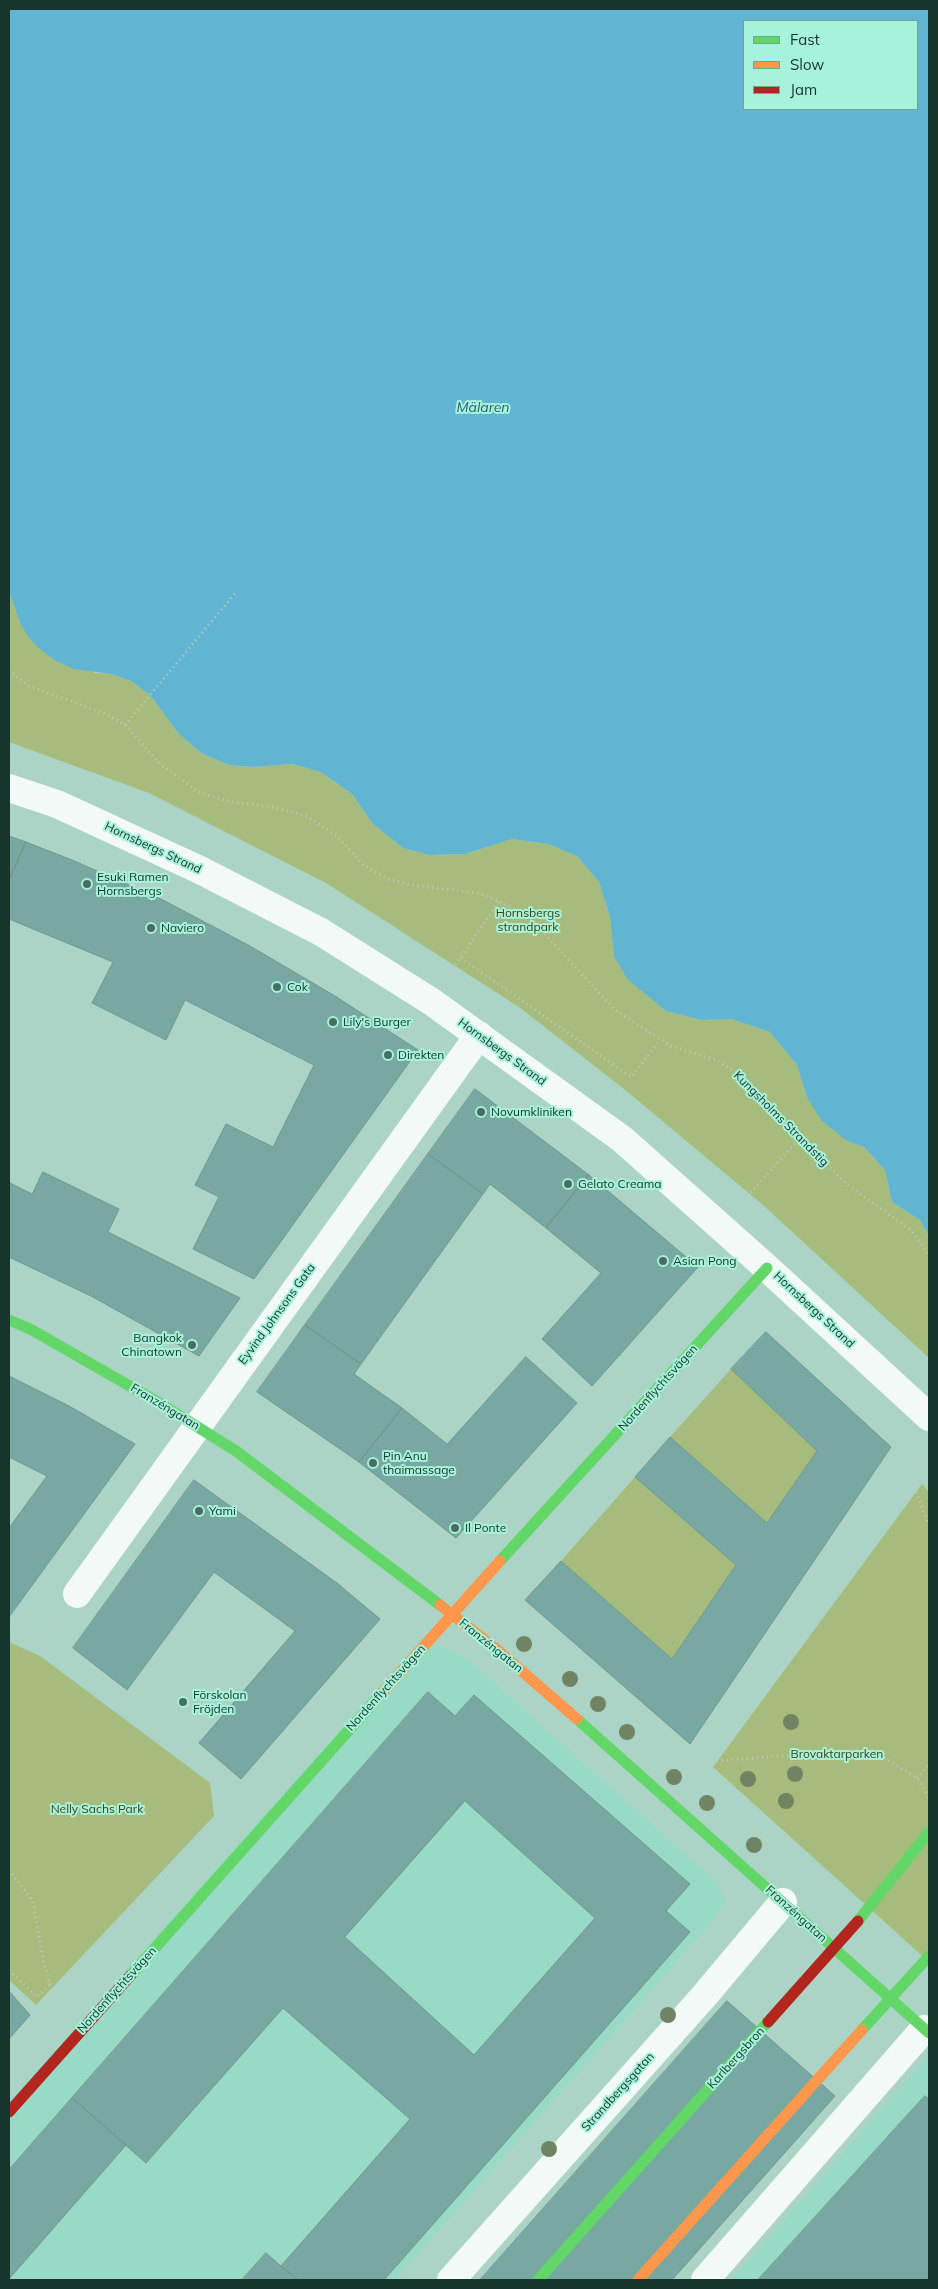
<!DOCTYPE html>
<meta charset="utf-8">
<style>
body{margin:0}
#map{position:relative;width:938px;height:2289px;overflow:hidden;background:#abd4c7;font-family:Mulish,sans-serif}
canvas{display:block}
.frame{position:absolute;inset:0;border:10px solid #16352d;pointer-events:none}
.legend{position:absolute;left:743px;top:20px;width:175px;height:90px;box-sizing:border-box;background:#a7f2da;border:1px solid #6da695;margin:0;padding:6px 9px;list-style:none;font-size:15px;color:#16352d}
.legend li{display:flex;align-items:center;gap:10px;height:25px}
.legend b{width:25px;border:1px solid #6da695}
</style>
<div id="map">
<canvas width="938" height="2289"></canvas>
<div class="frame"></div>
<ul class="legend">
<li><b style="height:6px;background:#63d668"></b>Fast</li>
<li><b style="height:6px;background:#ff974d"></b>Slow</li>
<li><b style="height:6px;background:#b3261e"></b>Jam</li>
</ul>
</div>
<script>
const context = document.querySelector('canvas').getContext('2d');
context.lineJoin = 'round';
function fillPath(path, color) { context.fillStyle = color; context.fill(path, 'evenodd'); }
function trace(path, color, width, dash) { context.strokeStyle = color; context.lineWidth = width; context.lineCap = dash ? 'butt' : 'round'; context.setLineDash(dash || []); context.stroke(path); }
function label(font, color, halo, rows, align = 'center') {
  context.font = font + ' Mulish,sans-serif'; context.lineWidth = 4; context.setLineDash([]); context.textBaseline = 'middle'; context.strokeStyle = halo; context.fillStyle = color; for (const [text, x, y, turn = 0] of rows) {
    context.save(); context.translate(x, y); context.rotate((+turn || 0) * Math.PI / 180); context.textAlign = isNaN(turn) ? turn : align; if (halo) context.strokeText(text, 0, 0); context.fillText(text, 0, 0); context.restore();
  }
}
fillPath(new Path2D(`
 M421,1639L464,1656L718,1883L726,1902L713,1921L395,2280H9V2101Z
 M929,2055V2280H731Z`), '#98dac6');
fillPath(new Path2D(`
 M9,591L20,623L95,673L111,674L131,681L150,695L178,733L201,753L229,765L253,767L292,764L321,772L352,794L373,824L403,848L429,855L465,854L512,839L548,844L577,856L599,882L610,917L614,956L628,979L666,1011L701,1020L731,1019L770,1032L797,1065L807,1097L847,1141L864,1147L885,1170L892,1202L920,1220L929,1236V1358L763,1205L624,1089L519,1007L326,883L149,793L9,742Z
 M731,1369L817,1451L767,1523L670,1437Z
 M635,1477L736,1565L672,1659L561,1561Z
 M922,1484L929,1492V1962L713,1767Z
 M9,1642L40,1656L210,1783L214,1816L36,2005L9,1980Z`), '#a6bc7c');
fillPath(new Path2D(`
 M9,9H929V1236L920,1220L892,1202L885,1170L864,1147L847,1141L821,1120L807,1097L797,1065L770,1032L731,1019L701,1020L666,1011L627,979L614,956L610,917L599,882L577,856L548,844L512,839L465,854L429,855L403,848L373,824L352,794L321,772L292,764L253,767L229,765L201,753L178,733L150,695L131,681L111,674L74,669L56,661L41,650L29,638L20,623L9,591ZM744,21H917V109H744Z`), '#62b5d2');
const building = new Path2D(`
 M9,836L26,842L9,880Z
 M26,842L72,860L163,900L250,946L335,996L418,1050L254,1279L193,1249L219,1197L195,1185L226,1124L273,1147L314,1065L185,1000L166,1040L92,1003L113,962L9,919V880Z
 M475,1089L589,1175L546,1228L490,1184L483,1194L428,1154Z
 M428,1154L483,1194L361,1364L305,1325Z
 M43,1172L119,1209L108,1232L240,1298L199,1356L91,1296L9,1257V1186L10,1183L32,1194Z
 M589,1175L698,1267L592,1386L542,1339L601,1273L546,1228Z
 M305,1325L361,1364L354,1374L402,1408L359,1462L257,1392Z
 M766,1332L891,1447L690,1744L525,1600L561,1561L672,1659L736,1565L635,1477L670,1437L767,1523L817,1451L731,1369Z
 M526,1357L577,1403L456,1538L359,1462L402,1408L447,1444Z
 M9,1376L69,1406L135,1444L9,1617V1528L47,1476L9,1457Z
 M194,1480L337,1583L380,1619L241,1779L199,1743L295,1631L214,1572L127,1690L73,1648Z
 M428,1692L455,1716L474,1695L690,1884L666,1911L690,1932L384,2280H298L281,2266L410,2119L283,2008L146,2163L72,2098ZM465,1801L595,1918L474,2055L345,1937Z
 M9,1991L30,2015L9,2039Z
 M727,2001L835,2096L672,2280H480Z
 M925,2096L929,2099V2280H758Z
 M72,2098L126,2145L9,2279V2170Z
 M266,2253L281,2266L298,2280H242Z`);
fillPath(building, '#78a8a2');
trace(building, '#72958f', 1);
trace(new Path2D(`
 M9,670L29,686L106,714L125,725L160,764L198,792L231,802L267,806L307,816L338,837L364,866L388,879L412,885L478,893L499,901L524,915L543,932L615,1010L671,1046L716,1060L738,1073L799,1138L849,1186L911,1230L929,1254
 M125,725L237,591
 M461,958L631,1077L660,1040
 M450,973L499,901
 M744,1200L799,1139
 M652,1443L659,1449
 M929,1454L911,1478L929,1525
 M9,1622L46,1638L58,1622
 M692,1776L712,1761L872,1750L917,1778L929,1798
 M917,1778L929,1764
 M9,1870L33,1901L43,1959L50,1984L37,1997L9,1970
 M50,1984L59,1992`), '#bdcac5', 3, [1, 4]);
trace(new Path2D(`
 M9,788L57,804L200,870L321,932L432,1002L622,1139L767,1268L929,1417
 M77,1594L479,1035
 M451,2280L705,1995L783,1902
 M705,2280L924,2029`), '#f2f9f7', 28);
trace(new Path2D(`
 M9,1320L32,1330L156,1401L236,1451L440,1605
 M500,1561L767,1268
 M577,1719L929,2033
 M858,1921L929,1832
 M131,1975L382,1693
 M862,2030L929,1956
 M538,2280L768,2022`), '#63d668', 11);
trace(new Path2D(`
 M440,1605L494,1647L577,1719
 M382,1693L500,1561
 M638,2280L862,2030`), '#ff974d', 11);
trace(new Path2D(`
 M768,2022L858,1921
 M9,2112L131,1975`), '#b3261e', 11);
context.fillStyle = '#708463';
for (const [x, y] of [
 [524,1644],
 [570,1679],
 [598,1704],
 [791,1722],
 [627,1732],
 [795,1774],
 [674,1777],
 [748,1779],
 [786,1801],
 [707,1803],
 [754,1845],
 [668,2015],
 [549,2149]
]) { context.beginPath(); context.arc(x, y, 8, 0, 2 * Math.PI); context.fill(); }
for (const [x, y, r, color] of [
 [87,884,5,"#4a6d63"],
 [151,928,5,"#4a6d63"],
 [277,987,5,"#4a6d63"],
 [333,1022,5,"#4a6d63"],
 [388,1055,5,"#4a6d63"],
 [481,1112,5,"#4a6d63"],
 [568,1184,5,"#4a6d63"],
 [663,1261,5,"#4a6d63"],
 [192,1345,5,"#4a6d63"],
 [373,1463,5,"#4a6d63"],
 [199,1511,5,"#4a6d63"],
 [455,1528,5,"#4a6d63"],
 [183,1702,5,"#4a6d63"]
]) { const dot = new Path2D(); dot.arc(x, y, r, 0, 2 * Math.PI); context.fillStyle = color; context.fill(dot); trace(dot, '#a7f2da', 2); }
label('12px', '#16352d', '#a7f2da', [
 ["Hornsbergs Strand",153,848,25],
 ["Hornsbergs Strand",502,1052,36],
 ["Kungsholms Strandstig",781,1119,45],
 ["Hornsbergs Strand",814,1310,43],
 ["Eyvind Johnsons Gata",277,1314,-54],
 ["Nordenflychtsvägen",658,1388,-48],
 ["Franzéngatan",165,1407,31],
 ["Franzéngatan",491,1646,39],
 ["Nordenflychtsvägen",386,1688,-48],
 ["Franzéngatan",796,1914,42],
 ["Nordenflychtsvägen",117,1990,-48],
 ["Karlbergsbron",736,2058,-48],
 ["Strandbergsgatan",618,2092,-48]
]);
label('12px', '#16352d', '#a7f2da', [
 ["Esuki Ramen",97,877],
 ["Hornsbergs",97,891],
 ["Naviero",161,928],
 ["Cok",287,987],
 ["Lily's Burger",343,1022],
 ["Direkten",398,1055],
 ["Novumkliniken",491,1112],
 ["Gelato Creama",578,1184],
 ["Asian Pong",673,1261],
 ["Bangkok",182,1338,"right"],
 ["Chinatown",182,1352,"right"],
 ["Pin Anu",383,1456],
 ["thaimassage",383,1470],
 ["Yami",209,1511],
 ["Il Ponte",465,1528],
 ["Förskolan",193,1695],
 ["Fröjden",193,1709]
], 'left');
label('12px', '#404311', '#a7f2da', [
 ["Hornsbergs",528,913],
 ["strandpark",528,927],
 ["Brovaktarparken",837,1754],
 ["Nelly Sachs Park",97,1809]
]);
label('italic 14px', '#275c76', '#a7f2da', [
 ["Mälaren",483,408]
]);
</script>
